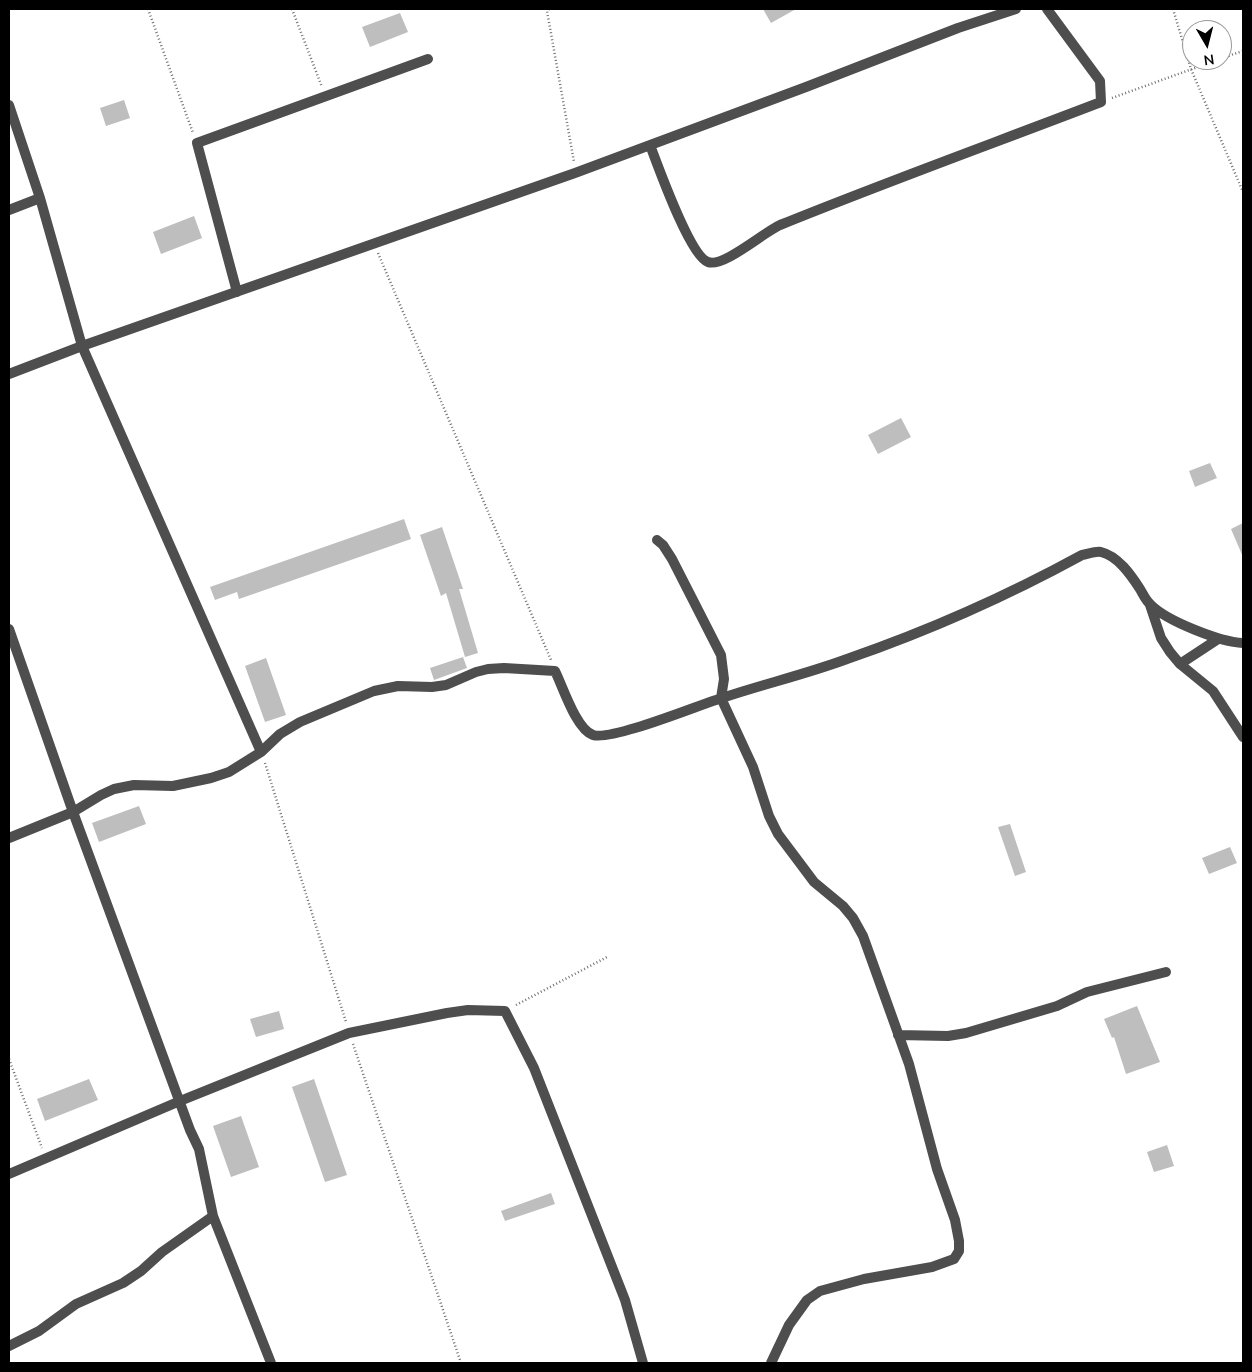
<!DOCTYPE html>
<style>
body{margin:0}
#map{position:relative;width:1252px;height:1372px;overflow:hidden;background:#fff;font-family:"Nunito Sans",sans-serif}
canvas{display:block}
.frame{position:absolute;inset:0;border:10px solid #000;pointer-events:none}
.north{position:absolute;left:1182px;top:20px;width:50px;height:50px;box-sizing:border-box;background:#fff;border:1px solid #999;border-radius:50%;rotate:172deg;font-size:14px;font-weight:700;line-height:20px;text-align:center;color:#000}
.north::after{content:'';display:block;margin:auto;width:18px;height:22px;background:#000;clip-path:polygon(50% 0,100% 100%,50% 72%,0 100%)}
</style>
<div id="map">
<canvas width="1252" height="1372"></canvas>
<div class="frame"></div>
<div class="north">N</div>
</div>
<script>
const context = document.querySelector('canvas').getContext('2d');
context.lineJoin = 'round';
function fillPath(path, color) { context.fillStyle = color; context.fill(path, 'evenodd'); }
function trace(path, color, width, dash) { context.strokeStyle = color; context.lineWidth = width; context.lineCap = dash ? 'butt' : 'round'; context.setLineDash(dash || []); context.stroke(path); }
fillPath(new Path2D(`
 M763,9H796L771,23Z
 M400,13L408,32L370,47L362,27Z
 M124,100L130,118L106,126L100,108Z
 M194,216L202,238L161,254L153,232Z
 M901,418L911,437L878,454L868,435Z
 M1210,463L1217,478L1195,487L1189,471Z
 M404,519L411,539L239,599L237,592L215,600L210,587Z
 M1243,523V557L1231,529Z
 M442,527L463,589H459L478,653L465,657L446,593L441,596L420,535Z
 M463,657L467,668L434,680L430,668Z
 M266,658L286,715L265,722L245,666Z
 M139,806L146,824L99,842L92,823Z
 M1010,824L1026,872L1015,876L998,827Z
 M1230,847L1237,863L1209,874L1202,858Z
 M1137,1006L1160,1062L1126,1074L1114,1037L1112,1038L1104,1019Z
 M279,1011L284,1029L256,1037L250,1019Z
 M89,1079L98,1100L45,1121L37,1099Z
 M314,1079L347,1175L325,1182L292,1087Z
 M241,1116L259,1167L231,1177L213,1126Z
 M1167,1145L1174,1166L1154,1172L1147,1152Z
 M551,1193L555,1204L505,1221L501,1211Z`), '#bebebe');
trace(new Path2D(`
 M148,9L193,133
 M292,9L322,87
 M549,9L547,11L574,162
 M1173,9L1191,69L1243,192
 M1222,58L1243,51
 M1112,98L1217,60
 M378,253L551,660
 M265,763L346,1022
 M516,1005L607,957
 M353,1044L461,1363
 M9,1059L42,1148`), '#707070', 2.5, [1, 2.5]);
trace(new Path2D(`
 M9,105L40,198L82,346L261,752
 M650,145C658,166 690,256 708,262C723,268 764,232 780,225C886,182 994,143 1101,102L1100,81L1047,9
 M9,210L40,198
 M237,292L197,143L428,59
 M9,374L82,346L575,173L806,87L958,28L1016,9
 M657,540L663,545L672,559L721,655L724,679L721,698L753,767L769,816L778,834L814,882L843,906L853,918L863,936L909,1064L937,1169L955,1220L959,1241V1251L954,1259L932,1267L864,1279L820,1291L807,1300L789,1325L771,1363
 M1150,605L1161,638L1170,652L1180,664L1213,691L1243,737
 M9,629L73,812L190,1130L199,1149L213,1216L271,1363
 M1180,664L1218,639
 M9,838L73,812L101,795L114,789L134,785L173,786L211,778L229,772L261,752L280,734L300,722L374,691L398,686L432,687L446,685L476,672L488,669L504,668L555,671C563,687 576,729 593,735C611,741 694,707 716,700C759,685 804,675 847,659C928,631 1007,596 1082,555C1088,554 1095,551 1101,552C1118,556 1131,575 1140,589C1143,594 1146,601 1151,605C1167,621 1220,642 1243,643
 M898,1035L948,1036L966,1033L1057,1006L1087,992L1166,972
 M9,1174L180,1101L349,1033L447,1013L468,1010L505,1011L534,1068L625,1300L643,1363
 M9,1346L39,1331L76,1304L123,1283L141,1271L162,1252L213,1216`), '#4e4e4e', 10);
</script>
